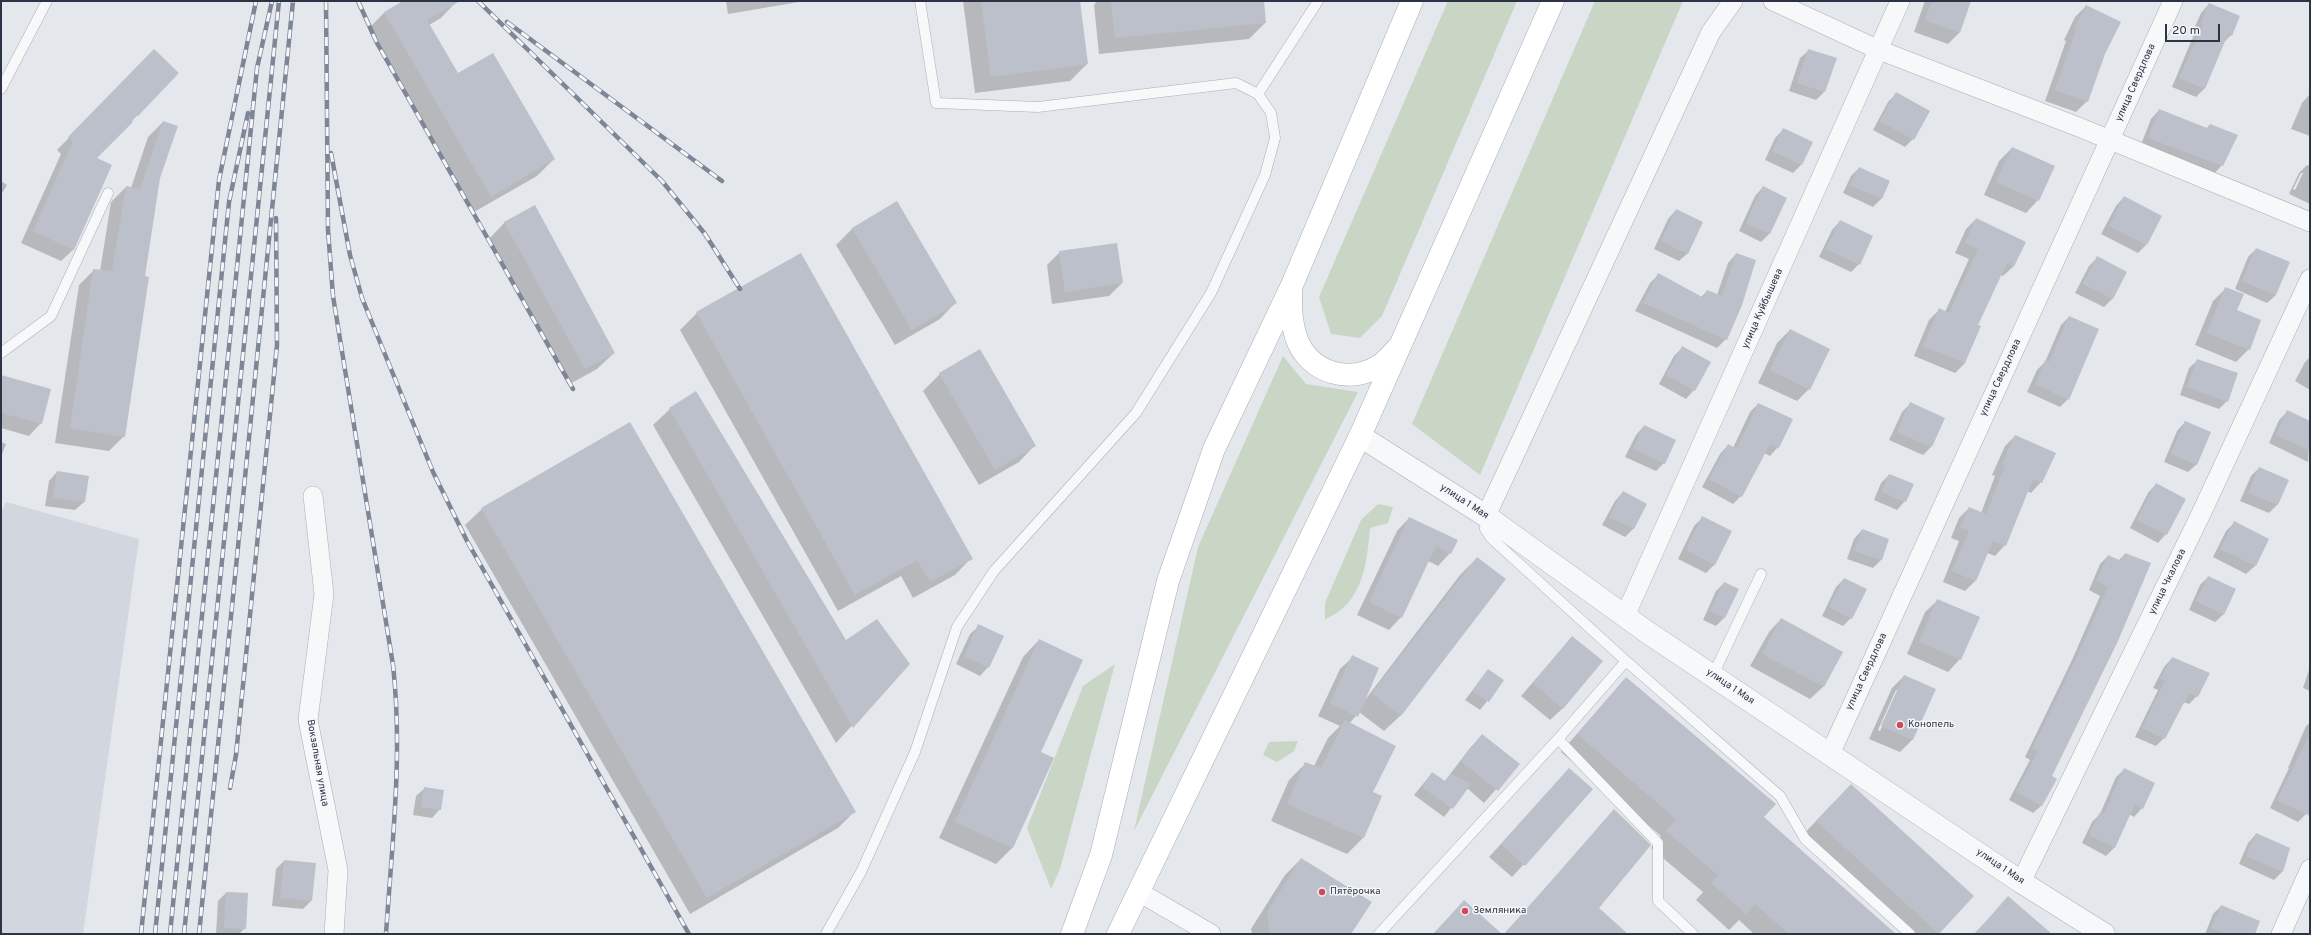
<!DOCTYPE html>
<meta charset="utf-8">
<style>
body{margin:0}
#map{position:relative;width:2311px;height:935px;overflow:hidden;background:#e4e7ec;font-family:Overpass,sans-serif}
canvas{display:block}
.frame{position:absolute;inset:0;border:2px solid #2b3445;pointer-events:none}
.scale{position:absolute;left:2165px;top:24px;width:55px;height:18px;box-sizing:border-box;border:2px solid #2b3445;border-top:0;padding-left:5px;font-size:12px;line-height:14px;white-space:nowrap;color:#2b3445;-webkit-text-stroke:3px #f4f6f9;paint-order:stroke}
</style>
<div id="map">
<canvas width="2311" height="935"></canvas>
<div class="frame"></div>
<div class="scale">20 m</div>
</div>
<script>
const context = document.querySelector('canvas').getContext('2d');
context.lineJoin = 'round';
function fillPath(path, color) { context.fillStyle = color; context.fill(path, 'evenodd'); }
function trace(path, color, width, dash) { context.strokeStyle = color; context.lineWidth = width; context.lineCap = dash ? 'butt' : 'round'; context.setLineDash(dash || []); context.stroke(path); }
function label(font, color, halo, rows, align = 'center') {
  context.font = font + ' Overpass,sans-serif'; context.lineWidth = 3; context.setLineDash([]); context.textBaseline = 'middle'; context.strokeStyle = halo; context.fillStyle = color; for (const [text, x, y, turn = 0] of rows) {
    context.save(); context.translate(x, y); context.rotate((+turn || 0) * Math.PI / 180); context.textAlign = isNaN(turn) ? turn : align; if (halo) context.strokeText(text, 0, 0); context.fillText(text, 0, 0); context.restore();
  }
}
fillPath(new Path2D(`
 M6,502L139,539L83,934H1V513Z`), '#d2d6de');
fillPath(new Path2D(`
 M1448,1H1517L1382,316L1360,338L1331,334L1319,297Z
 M1595,1H1683L1480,475L1412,424Z
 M1283,356L1306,384L1358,392L1134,831L1198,547Z
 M1378,504L1393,507L1388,523L1370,528C1367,563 1363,604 1325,619V603L1361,520Z
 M1115,664L1060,869L1051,889L1027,828L1083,686Z
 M1298,741L1294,751L1277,762L1263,755L1269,742Z`), '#c9d6c5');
fillPath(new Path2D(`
 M404,1H457L441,18L429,25L458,74L554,159L537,176L474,212L368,29L384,13Z
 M726,1H805L728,14Z
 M963,1H1079L1087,64L1070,81L975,93Z
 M1097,1H1263L1265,23L1249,39L1099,54L1094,5Z
 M1925,1H1970L1959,33L1948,44L1914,32Z
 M2209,4L2231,35L2224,42L2204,89L2196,97L2172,87L2195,32L2193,31L2201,13Z
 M2086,6L2104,54L2087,101L2076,112L2045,101L2066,41L2064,40L2075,17Z
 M1809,50L1824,92L1816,100L1789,91L1800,58Z
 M142,63L178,73L95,159L74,249L61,261L21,243L61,154L57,150Z
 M1896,94L1913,139L1905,147L1873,130L1888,102Z
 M2310,94V136L2291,129L2302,103Z
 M2159,110L2206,129L2210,125L2222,165L2214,174L2140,147L2151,119Z
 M163,122L159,178L143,277L124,436L109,451L55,443L79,285L94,270L100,271L111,202L126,187L131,188L148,137Z
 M1783,130L1801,165L1793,173L1765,160L1775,138Z
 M2012,148L2038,200L2026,213L1984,195L1999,161Z
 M2307,165L2310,166V204L2289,194L2299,173ZM2301,173H2303L2295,190L2293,189Z
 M1859,168L1889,182L1881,199L1873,207L1843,193L1851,176Z
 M1,181L7,185L1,195Z
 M1763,187L1770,233L1761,242L1739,231L1755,196Z
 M2124,197L2146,245L2138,253L2101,234L2116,206Z
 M896,202L956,302L940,319L895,345L836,245L852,229Z
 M1676,210L1688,253L1679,261L1654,249L1668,219Z
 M1976,219L2025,242L2014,266L2003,276L2001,275L1977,325L1965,363L1955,373L1914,356L1929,320L1939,310L1945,312L1969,259L1955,253L1966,229Z
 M1840,221L1859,264L1851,272L1819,257L1832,230Z
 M505,222L614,353L597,369L568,385L489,239Z
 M2256,249L2276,295L2267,303L2235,289L2248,257Z
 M1060,252L1122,283L1109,296L1052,304L1047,265Z
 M1736,254L1726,339L1717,348L1635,311L1650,283L1658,275L1701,297L1707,291L1717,295L1728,263Z
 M2097,258L2126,272L2112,299L2104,307L2075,293L2089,266Z
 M2226,288L2236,311L2249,349L2236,362L2195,345L2213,301Z
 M697,313L971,558L955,575L913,598L901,576L838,611L680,330Z
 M2069,317L2068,399L2060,407L2027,392L2037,370L2045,362L2061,325Z
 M1790,330L1809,389L1797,401L1758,383L1777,343Z
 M1682,348L1694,390L1686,399L1659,384L1674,356Z
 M2310,357V390L2295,381L2305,362Z
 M2198,360L2227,401L2219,409L2180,395L2189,368Z
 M940,374L1035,445L1019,462L979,485L923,391Z
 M1,376L41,423L29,436L1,428Z
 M1758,404L1778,447L1770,456L1764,453L1741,496L1733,504L1702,487L1720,454L1728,445L1733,448L1750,412Z
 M1910,404L1931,447L1923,455L1889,440L1902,412Z
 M670,409L845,641L908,664L836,743L653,425Z
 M2288,411L2310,422L2308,462L2269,443L2279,420Z
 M2185,422L2197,464L2188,472L2164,462L2177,431Z
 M1644,426L1664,463L1656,471L1625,457L1636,435Z
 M2015,436L2041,482L2031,493L2027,491L2005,545L1995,556L1987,553L1975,581L1965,591L1943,582L1959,541L1951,538L1959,518L1969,508L1981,513L1995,476L1992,475L2005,446Z
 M1,442L6,444L1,457Z
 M2259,468L2288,480L2277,505L2269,513L2240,501L2251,476Z
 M57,472L87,477L84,502L75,510L45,506L49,481Z
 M1889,475L1905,501L1897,510L1874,500L1881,483Z
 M2156,484L2166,534L2158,543L2130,528L2148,493Z
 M1623,492L1646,504L1633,529L1625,537L1602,525L1615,501Z
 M482,509L854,812L838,828L690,914L465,525Z
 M1409,518L1450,553L1438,566L1428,561L1401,617L1389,630L1357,615L1397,531Z
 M1702,518L1715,564L1706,573L1678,559L1694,526Z
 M2234,523L2268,539L2255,566L2246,574L2213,557L2226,531Z
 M1862,530L1888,539L1881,560L1873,568L1847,559L1854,539Z
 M2125,554L2042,805L2033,813L2009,800L2030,760L2025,757L2072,660L2100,596L2089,590L2100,564L2108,556L2118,561Z
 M1477,558L1401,715L1384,731L1359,712L1349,724L1371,792L1363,838L1347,854L1271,821L1289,780L1306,763L1314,766L1328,738L1340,726L1318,716L1340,669L1353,657L1365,700L1460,575Z
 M2208,577L2224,614L2215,622L2189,610L2200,585Z
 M1844,579L1851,618L1843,626L1822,616L1836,587Z
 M1724,583L1737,589L1724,618L1716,626L1703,620L1716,591Z
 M1938,600L1960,659L1948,672L1907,654L1925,612Z
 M1781,619L1841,652L1823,687L1810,699L1750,666L1769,632Z
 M979,626L988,667L980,676L956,664L970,634Z
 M1572,637L1563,708L1550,720L1521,696Z
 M1039,640V752L1053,758L1012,848L996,864L939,838L1023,657Z
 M2172,658L2197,696L2189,704L2183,702L2164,738L2156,746L2135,737L2158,690L2153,688L2164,667Z
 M2310,667V691L2303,688Z
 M1488,670L1503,681L1480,710L1465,700Z
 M1904,676L1935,690L1912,740L1900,752L1869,739L1892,688ZM1896,690H1898L1880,731L1878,730Z
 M1626,678L1763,817L1895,934H1754L1739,920L1729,930L1696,900L1703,892L1651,848L1661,836L1561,752Z
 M2310,723V805L2306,814L2298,822L2270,808L2289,768H2288L2306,726Z
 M1482,735L1518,764L1484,803L1467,788L1444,817L1414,795L1432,773L1444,782L1470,748Z
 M2125,769L2154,783L2142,808L2134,817L2129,814L2114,848L2106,856L2082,843L2092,822L2100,814L2116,777Z
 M1557,782L1592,790L1512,877L1489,857Z
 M425,788L440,809L432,818L413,815L416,796Z
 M1835,801L1972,896L1937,934H1902L1800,838Z
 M1614,811L1598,908L1626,934H1504Z
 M2256,834L2289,849L2282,872L2274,880L2239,864L2248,843Z
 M1301,859L1350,934H1252L1251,929L1285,875Z
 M284,861L311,901L303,909L272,906L276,869Z
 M226,893L245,928L239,934H216L218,901Z
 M2008,898L2050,934H1974Z
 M1464,901L1477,934H1433L1448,918Z
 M2221,906L2254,934H2205L2213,914Z`), '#0003');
fillPath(new Path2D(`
 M403,1H460L427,20L458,73L493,53L555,159L491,197L384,12Z
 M981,1H1080L1088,64L991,77Z
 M1111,1H1264L1266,23L1115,38Z
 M1932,1H1971L1960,33L1925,20Z
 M2209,3L2240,16L2232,36L2228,34L2205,89L2179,78L2203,24L2201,23Z
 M2086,5L2121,22L2105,54L2088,102L2055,90L2076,30L2074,29Z
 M154,49L179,73L138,116L135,115L132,123L97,158L112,165L74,250L33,231L73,141L68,137Z
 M1808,49L1837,58L1825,92L1797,83Z
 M1896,92L1930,111L1914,140L1880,121Z
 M2159,109L2207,128L2210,124L2238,135L2223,166L2148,138Z
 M163,121L178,126L160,178L145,276L149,277L125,437L70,428L93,269L112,271L126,186L140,189Z
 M1783,128L1813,142L1802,165L1772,151Z
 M2012,147L2055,166L2039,201L1996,182Z
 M1859,167L1890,181L1882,199L1850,185Z
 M1763,186L1787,198L1770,234L1746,223Z
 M2124,196L2162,216L2147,245L2109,226Z
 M897,201L957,303L912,330L852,228Z
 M535,205L615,353L585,369L504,222Z
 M1676,209L1703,222L1688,254L1661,241Z
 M1976,218L2026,242L2014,266L2007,263L1978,325L1981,326L1965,363L1923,346L1939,308L1949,313L1978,249L1965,243Z
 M1840,220L1873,236L1860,265L1826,249Z
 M1117,243L1123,283L1065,292L1059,251Z
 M2256,248L2290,262L2276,295L2242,281Z
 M801,253L973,559L930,582L917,560L855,595L696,312Z
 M1736,253L1756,260L1742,305L1727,340L1643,303L1658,273L1704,298L1707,290L1722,296Z
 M2097,256L2127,272L2113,299L2083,284Z
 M2225,287L2244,294L2237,310L2261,320L2250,350L2207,333Z
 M2069,316L2099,329L2069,400L2035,384L2045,360L2049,362Z
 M1790,329L1830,349L1810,390L1770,370Z
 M1682,346L1711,362L1695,391L1666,375Z
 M980,349L1036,446L995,470L939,373Z
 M2197,359L2238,373L2228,402L2187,387Z
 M1,375L51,389L42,424L1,413Z
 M696,391L846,640L877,619L910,664L853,728L669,408Z
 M1910,402L1945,418L1932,447L1897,432Z
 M1758,403L1793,419L1779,448L1770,444L1742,497L1709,479L1728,444L1737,449Z
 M2287,410L2310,421V451L2276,435Z
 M2185,421L2211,432L2197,465L2171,454Z
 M630,422L856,812L707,898L481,508Z
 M1644,425L1676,440L1665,464L1633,449Z
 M2015,435L2056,453L2042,483L2033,479L2006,546L1993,541L1976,581L1952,571L1969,531L1960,528L1969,507L1986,514L2005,466L2002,464Z
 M2259,467L2289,480L2278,505L2248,493Z
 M57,471L89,476L85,502L53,498Z
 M1889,474L1914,484L1906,502L1882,492Z
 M2156,483L2186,499L2167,535L2137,520Z
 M1623,491L1647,504L1634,529L1609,517Z
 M1702,516L1732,531L1715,565L1686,550Z
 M1409,517L1458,540L1451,554L1436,546L1402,618L1369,602Z
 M2234,521L2269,539L2256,566L2220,549Z
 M1862,529L1889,539L1882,560L1854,551Z
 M2125,553L2151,563L2118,641L2052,776L2057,779L2042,806L2016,792L2038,751L2032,749L2080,651L2108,587L2096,581L2108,555L2121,561Z
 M1477,557L1506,579L1401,716L1372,693Z
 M2208,576L2236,589L2224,615L2196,601Z
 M1844,578L1867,589L1852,619L1829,607Z
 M1724,582L1739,589L1725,618L1710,611Z
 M1937,599L1980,617L1961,660L1919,642Z
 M1781,618L1843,652L1824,687L1762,654Z
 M978,624L1004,636L989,668L964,656Z
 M1572,636L1603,661L1563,709L1533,683Z
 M1039,639L1083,660L1041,752L1054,758L1013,848L955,822Z
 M1352,655L1379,668L1358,717L1330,703Z
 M2172,657L2210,673L2198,697L2189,693L2165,739L2142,728L2165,681L2160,679Z
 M1488,669L1504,680L1489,702L1472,691Z
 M1904,675L1936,689L1913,740L1881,726Z
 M1626,677L1776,804L1764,817L1896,934H1789L1755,904L1746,914L1711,883L1718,875L1666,831L1676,819L1577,734Z
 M1345,720L1396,746L1373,792L1382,796L1364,838L1287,804L1305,762L1321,768Z
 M1482,734L1520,764L1498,791L1461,761Z
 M2310,734V816L2277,800Z
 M1569,768L1593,789L1525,866L1501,844Z
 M2124,768L2155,783L2143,809L2135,804L2115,848L2089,835L2100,812L2104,814Z
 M1432,772L1445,781L1451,774L1471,784L1453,809L1422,787Z
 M1851,784L1974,896L1939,934L1816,821Z
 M424,787L444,790L441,810L421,807Z
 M1614,809L1651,845L1599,908L1628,934H1505Z
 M2256,833L2290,848L2283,872L2246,856Z
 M1301,858L1372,902L1351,934H1270L1267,912Z
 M284,860L316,863L312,901L280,898Z
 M226,892L248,893L246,929L224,928Z
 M2008,896L2052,934H1975Z
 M1464,900L1502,934H1434Z
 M2221,905L2260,921L2255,934H2227L2211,928Z`), '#bbc0ca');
const service = new Path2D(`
 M1,89L47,1
 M1258,94L1318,1
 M1,353L51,316L108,193
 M1486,516L1485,529L1491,538L1626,661L1780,796L1805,839L1910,934
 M1713,675L1761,574
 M1558,739L1626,661
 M826,934L861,872L915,752L957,627L994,571L1136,413L1211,293L1265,175L1275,138L1271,113L1258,94L1236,83L1038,107L936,103L920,1
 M1379,934L1558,739L1658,843V901L1693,934`);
const minor = new Path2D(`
 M1773,1L1879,50L2081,128L2310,222
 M313,496L324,594L308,720L338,870L334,934
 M1486,516L1711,32L1733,1
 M1625,616L1900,1
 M1830,754L2173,1
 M2021,882L2200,516L2310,279
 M1139,892L1211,934
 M2281,934L2310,869`);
const tertiary = new Path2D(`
 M1360,436L1486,516L1647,632L2021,882L2104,934`);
const secondary = new Path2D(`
 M1291,292C1291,308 1291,322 1296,337C1308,374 1353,386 1383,363C1388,359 1392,354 1396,350
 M1072,934L1101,855L1168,581L1214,449L1292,285L1412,1
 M1118,934L1360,436L1553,1`);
trace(service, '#a9aeb7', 11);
trace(minor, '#a9aeb7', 20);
trace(tertiary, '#a9aeb7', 23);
trace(secondary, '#a9aeb7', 23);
trace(service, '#f7f8fa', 10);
trace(minor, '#f7f8fa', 19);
trace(tertiary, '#f7f8fa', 22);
trace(secondary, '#fff', 22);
const rail = new Path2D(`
 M326,1L328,230L333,296L393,665C403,754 392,844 386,934
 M358,1L377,43L573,389
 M478,1L662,181L705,234L740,289
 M507,22L722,181
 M331,153L350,255L362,298L433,472L467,541L689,934
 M230,788L236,755L277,345L276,218
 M141,934L219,180L256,1
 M155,934L229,202L248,113
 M170,934L257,68L272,1
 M184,934L279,1
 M199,934L293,1`);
trace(rail, '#7d8696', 4.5);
trace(rail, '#f4f6f9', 3, [9]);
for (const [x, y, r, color] of [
 [1900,725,4,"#d1495b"],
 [1322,892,4,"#d1495b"],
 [1465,911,4,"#d1495b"]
]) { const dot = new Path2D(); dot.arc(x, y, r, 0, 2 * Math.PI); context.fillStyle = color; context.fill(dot); trace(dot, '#f4f6f9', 1.5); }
label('10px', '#2b3445', '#f4f6f9', [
 ["улица Свердлова",2136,83,-66],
 ["улица Куйбышева",1763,309,-66],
 ["улица Свердлова",2001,378,-65],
 ["улица 1 Мая",1464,502,33],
 ["улица Чкалова",2168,582,-64],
 ["улица Свердлова",1867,672,-65],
 ["улица 1 Мая",1730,687,34],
 ["Вокзальная улица",317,763,80],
 ["улица 1 Мая",2000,867,34]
]);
label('10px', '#2b3445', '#f4f6f9', [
 ["Конопель",1908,725],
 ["Пятёрочка",1330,892],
 ["Земляника",1473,911]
], 'left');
</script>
